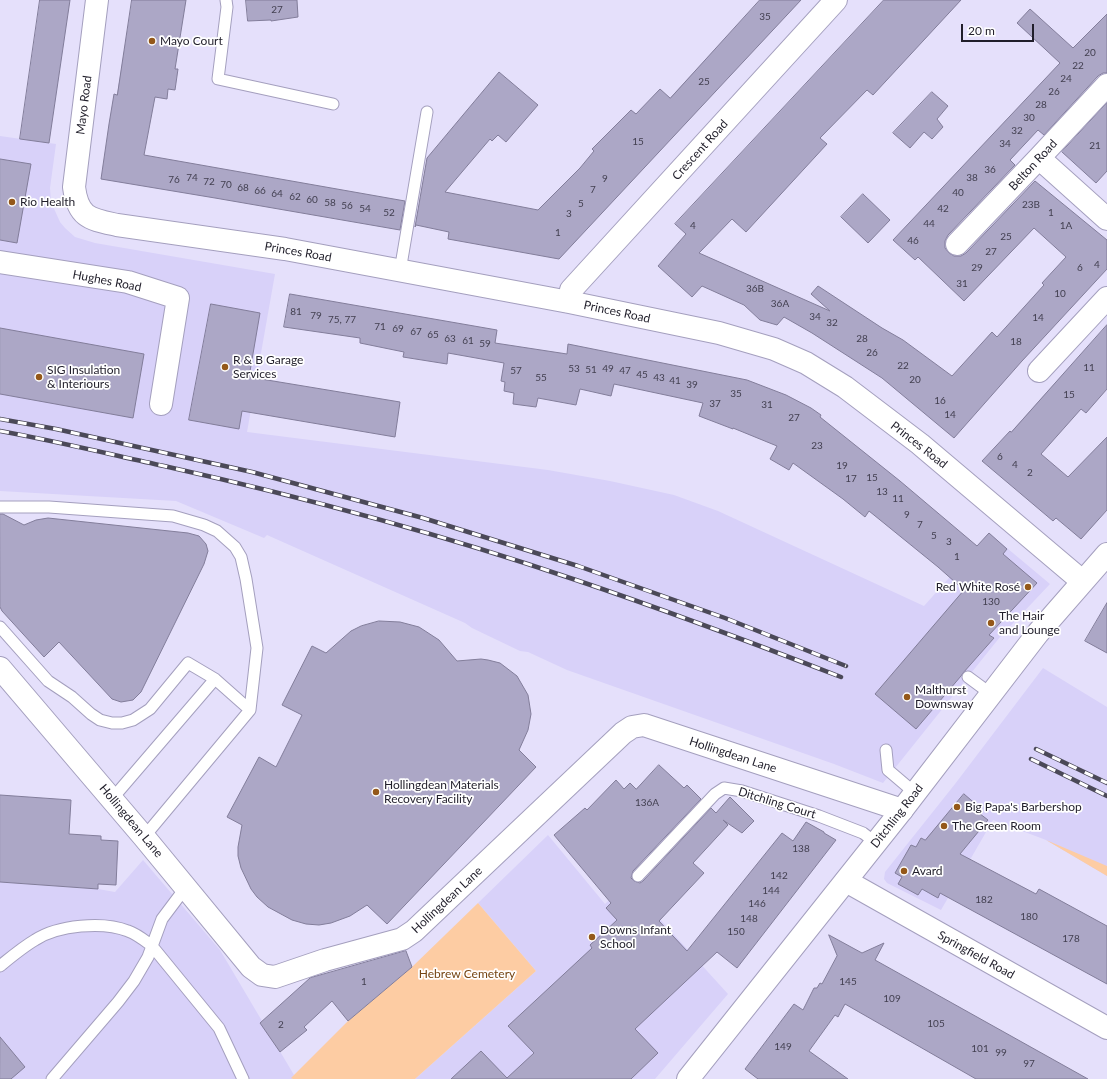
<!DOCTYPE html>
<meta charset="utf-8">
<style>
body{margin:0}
#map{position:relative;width:1107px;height:1079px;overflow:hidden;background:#e5e0fb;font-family:Lato,sans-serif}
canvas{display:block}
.scale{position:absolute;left:961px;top:24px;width:73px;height:18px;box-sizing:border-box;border:2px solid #201e2a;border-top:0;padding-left:5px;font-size:12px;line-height:14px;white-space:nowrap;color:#201e2a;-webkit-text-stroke:3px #fff;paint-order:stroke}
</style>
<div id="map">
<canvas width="1107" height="1079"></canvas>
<div class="scale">20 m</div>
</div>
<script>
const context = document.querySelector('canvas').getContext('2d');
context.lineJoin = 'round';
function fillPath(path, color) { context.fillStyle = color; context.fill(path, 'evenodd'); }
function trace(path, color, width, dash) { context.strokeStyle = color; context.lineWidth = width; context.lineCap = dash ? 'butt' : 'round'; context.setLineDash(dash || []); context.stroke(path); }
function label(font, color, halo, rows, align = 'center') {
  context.font = font + ' Lato,sans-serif'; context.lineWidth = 3.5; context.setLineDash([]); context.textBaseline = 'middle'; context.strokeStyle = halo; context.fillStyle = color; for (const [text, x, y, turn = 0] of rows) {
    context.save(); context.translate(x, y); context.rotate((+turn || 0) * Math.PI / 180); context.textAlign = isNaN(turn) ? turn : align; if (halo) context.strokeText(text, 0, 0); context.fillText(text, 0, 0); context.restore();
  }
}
fillPath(new Path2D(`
 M0,136L56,144L50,188L51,202L60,222L65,228L75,237L95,243L275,274L247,432L548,470L610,481L674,495L718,511L924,606L989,533L1050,584L1000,637L883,783L834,764L567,670L528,652L520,651L472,628L465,623L267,535L264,538L176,501L0,491Z
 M1043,668L1107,707V876L1046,840L993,820L941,910L887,883L884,879L885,872L955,784Z
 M548,835L605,904L627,883L728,994L655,1079H415L536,971L478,903Z
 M143,860L220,950L294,1075L292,1078L293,1079H0V882L98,889L115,892Z`), '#d8d1f9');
fillPath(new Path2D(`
 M1046,840L1107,866V876Z
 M478,903L536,971L415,1079H293L291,1078L348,1021L412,967Z`), '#fdcca3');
const building = new Path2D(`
 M40,0H70L49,143L20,139Z
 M132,0H186L175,69H178L175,90L168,89L167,99L155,97L144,155L405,201L400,230L215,198L101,179L109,124L114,94L117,95Z
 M246,0H297L298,17L271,21V20L248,21Z
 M760,0H801L559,259L448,239L449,232L416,225L415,227L427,158L499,72L538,105L506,142L498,135L492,141L490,139L445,192L538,210L580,168L594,151L592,149L631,110L636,114L660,89L670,98Z
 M884,0H961L873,95L867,90L820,138L827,144L746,232L732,219L699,253L830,311L811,294L818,286L882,328L903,340L952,376L992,332L997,337L1044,285L1042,283L1066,257L1034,228L964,301L918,257L915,260L893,240L1060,63L1017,23L1030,9L1073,48L1107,14V73H1103L1098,76L1044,135L1038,130L1010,160L1015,165L948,235L945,241V248L949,253L954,256H961L966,253L1035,181L1107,240V269L1022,361L954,438L882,378L812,333L784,317L777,325L760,320L744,305L702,286L692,297L658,266L686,234L675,224Z
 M932,92L948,106L937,119L943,127L932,139L924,132L910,148L893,133Z
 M1107,103V171L1096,183L1062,152Z
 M0,159L31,164L17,243L0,240Z
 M863,194L890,220L868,243L841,217Z
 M290,294L497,330L495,343L567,354L568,344L747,380L786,395L811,408L821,415L820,417L900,481L977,546L989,533L1007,549L1003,554L1037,583L989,635L994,638L963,673L961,676L916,729L875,694L964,590L938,567L869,511L865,517L843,499L793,463L789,470L770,459L777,446L733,428V429L699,416L703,403L614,384L611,396L580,389L576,405L538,398L536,407L513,404L514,393L504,391L505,382L501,381L504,363L448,353L447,364L403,357L404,352L360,343V338L284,327Z
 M211,304L260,313L249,377L400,402L395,437L242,411L239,429L189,420Z
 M1107,325V389L1086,413L1081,409L1041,454L1068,477L1107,437V510L1081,539L1056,518L1053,521L982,461L1010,431L1011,432Z
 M0,328L144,354L133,418L0,394Z
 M0,514H3L24,525L36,520L48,518L188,533L199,536L206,544L208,551L204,564L141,692L133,700L121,702L112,699L59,642L44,657L2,611L0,607Z
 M1107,603V653L1085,641Z
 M379,621L400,622L419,627L439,640L457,661L481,659L488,660L500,663L517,676L528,695L531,714L528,730L519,750L536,767L387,924L367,905L350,916L331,923L319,925L306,924L292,920L268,907L257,897L251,889L241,868L238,856V847L242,825L227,817L259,757L276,767L302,715L282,705L312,646L326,653L351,631L361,626Z
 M659,765L684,788L687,785L701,799L633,871L631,878L634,881L640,883L643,881L711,808L716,813L730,797L754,821L742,833L723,820L728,825L693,863L704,873L659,921L687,951L782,833L793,841L806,822L824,832V833L836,840L737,968L717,952L635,1029L658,1053L631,1079H451L481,1051L507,1078L534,1053L508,1026L592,948L590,945L617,920L606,908L611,903L554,835L585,808L587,810L616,780L624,789L630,783L636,789Z
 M964,794L978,806L975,810L988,820L960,854L1036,894L1039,889L1107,926V984L940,893L938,898L922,889L918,895L898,884L902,877L895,873L911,845L916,847L921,838L925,840Z
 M0,795L71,800L69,834L101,836V840L118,841L116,885L98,884V889L0,882Z
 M829,935L862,953L884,943L875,960L1088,1079H976L845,1004L838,1017L835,1015L809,1051L848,1079H758L745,1069L794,1004L803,1010L814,988H817L820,983L822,984L837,956Z
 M406,951L412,967L348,1021L332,1001L304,1027L307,1030L280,1052L260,1023L310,978Z
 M0,1037L25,1067L11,1079H0Z`);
fillPath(building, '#aca7c6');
trace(building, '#827d9a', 1);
const service = new Path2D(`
 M226,0L227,7L218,79L333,104
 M400,271L427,112
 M0,507H49L173,516L204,525L217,531L235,547L241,557L246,579L257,648L250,710L144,837
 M0,627L48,681L72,697L91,714L100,720L112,723H122L133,720L150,709L188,663L215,679L250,710
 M968,677L991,694
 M886,750L888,770L915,793
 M112,799L215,679
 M638,876L715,794L724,788L742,791L819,816L863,833L876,843
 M0,966C11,957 23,947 35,940C58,925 103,921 128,931C137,934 144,940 152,946L219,1028L243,1079
 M52,1079L118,1002L134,981L148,957L162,919L186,887`);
const minor = new Path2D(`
 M97,0L74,187C78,218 90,219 117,225L285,249L569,302L719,333L774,349L806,363L845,387L920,444L1082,581
 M1039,158L1107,219
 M957,244L1039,158L1107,85
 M0,262L128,282L178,298L161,404
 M569,302L571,290L836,0
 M1039,371L1107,298
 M0,668L144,837L251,967L262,975L275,977L325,960L402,939L414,931L623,733L632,727L644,725L902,810
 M846,881L1107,1028`);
const tertiary = new Path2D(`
 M688,1079L902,810L1038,633L1107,554`);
trace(service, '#a49fbe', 13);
trace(minor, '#a49fbe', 24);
trace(tertiary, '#a49fbe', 24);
trace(service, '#fff', 11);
trace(minor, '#fff', 22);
trace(tertiary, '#fff', 22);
const rail = new Path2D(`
 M0,419L56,429L252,472L423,518L578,566L725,618L846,666
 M0,431C55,441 109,454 164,466C303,497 441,534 576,580C665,610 753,643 841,677
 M1036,749L1107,783
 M1031,759L1107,796`);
trace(rail, '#4b4958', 4.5);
trace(rail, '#fff', 3, [9]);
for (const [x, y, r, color] of [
 [152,41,4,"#945819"],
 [12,202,4,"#945819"],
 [225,367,4,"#945819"],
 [39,377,4,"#945819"],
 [1028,587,4,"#945819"],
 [991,623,4,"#945819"],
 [907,697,4,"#945819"],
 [376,792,4,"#945819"],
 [957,807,4,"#945819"],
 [944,826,4,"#945819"],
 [904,871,4,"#945819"],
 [592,937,4,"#945819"]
]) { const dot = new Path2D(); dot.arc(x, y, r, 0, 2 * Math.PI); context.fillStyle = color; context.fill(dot); trace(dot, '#fff', 1.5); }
label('10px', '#434051', null, [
 ["27",277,10],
 ["35",765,17],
 ["20",1090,53],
 ["22",1078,66],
 ["24",1066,79],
 ["25",704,82],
 ["26",1054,92],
 ["28",1041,105],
 ["30",1029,118],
 ["32",1017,131],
 ["15",638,142],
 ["34",1005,144],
 ["21",1095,146],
 ["36",990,170],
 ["74",192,178],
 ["38",972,178],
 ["9",605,179],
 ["76",174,180],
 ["72",209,182],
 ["70",226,185],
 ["68",243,188],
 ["7",593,190],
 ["66",260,191],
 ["40",958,193],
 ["64",277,194],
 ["62",295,197],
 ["60",312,200],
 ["58",330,203],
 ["5",581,204],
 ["23B",1031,205],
 ["56",347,206],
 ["54",365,209],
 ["42",943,209],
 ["52",389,213],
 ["1",1051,213],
 ["3",569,214],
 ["44",929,224],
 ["4",693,226],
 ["1A",1066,226],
 ["1",558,233],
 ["25",1006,237],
 ["46",913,241],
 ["27",991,252],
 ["4",1097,265],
 ["29",977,268],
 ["6",1080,268],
 ["31",962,284],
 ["36B",755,289],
 ["10",1060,294],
 ["36A",780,304],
 ["81",296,312],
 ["79",316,316],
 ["34",815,317],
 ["14",1038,318],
 ["75, 77",342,320],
 ["32",832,323],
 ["71",380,327],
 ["69",398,329],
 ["67",416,332],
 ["65",433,335],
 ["63",450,339],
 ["28",862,339],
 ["61",468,341],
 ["18",1016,342],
 ["59",485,344],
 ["26",872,353],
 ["22",903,366],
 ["11",1089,368],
 ["53",574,369],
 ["49",608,369],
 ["51",591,370],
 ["57",516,371],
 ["47",625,371],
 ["45",642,375],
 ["55",541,378],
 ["43",659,378],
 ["20",915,380],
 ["41",675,381],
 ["39",692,385],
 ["35",736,394],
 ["15",1069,395],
 ["16",940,401],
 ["37",715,404],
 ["31",767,405],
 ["14",950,415],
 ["27",794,418],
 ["23",817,446],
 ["6",1000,457],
 ["4",1015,465],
 ["19",842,466],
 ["2",1030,473],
 ["15",872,478],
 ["17",851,479],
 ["13",882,492],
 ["11",898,499],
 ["9",907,515],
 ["7",920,525],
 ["5",934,536],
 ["3",949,542],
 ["1",957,557],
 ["130",991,602],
 ["136A",647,803],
 ["138",801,849],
 ["142",779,876],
 ["144",771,891],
 ["182",984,900],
 ["146",757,904],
 ["180",1029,917],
 ["148",749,919],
 ["150",736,932],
 ["178",1071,939],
 ["1",364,982],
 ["145",848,982],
 ["109",892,999],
 ["105",936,1024],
 ["2",281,1025],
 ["149",783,1047],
 ["101",980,1049],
 ["99",1001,1053],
 ["97",1029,1064]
]);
label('12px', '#201e2a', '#fff', [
 ["Mayo Court",160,41],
 ["Rio Health",20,202],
 ["R & B Garage",233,360],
 ["Services",233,374],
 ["SIG Insulation",47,370],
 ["& Interiours",47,384],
 ["Red White Rosé",1020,587,"right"],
 ["The Hair",999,616],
 ["and Lounge",999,630],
 ["Malthurst",915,690],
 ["Downsway",915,704],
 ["Hollingdean Materials",384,785],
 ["Recovery Facility",384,799],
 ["Big Papa's Barbershop",965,807],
 ["The Green Room",952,826],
 ["Avard",912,871],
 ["Downs Infant",600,930],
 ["School",600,944]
], 'left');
label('12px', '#201e2a', '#fff', [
 ["Mayo Road",84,105,-83],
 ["Crescent Road",700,150,-48],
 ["Belton Road",1033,165,-47],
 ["Princes Road",298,252,10],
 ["Hughes Road",107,281,11],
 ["Princes Road",617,312,12],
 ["Princes Road",919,445,38],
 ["Hollingdean Lane",733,755,18],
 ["Ditchling Court",777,803,17],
 ["Ditchling Road",897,816,-52],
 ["Hollingdean Lane",131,821,50],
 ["Hollingdean Lane",447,900,-43],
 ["Springfield Road",976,955,29]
]);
label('12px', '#764513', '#fff', [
 ["Hebrew Cemetery",467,974]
]);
</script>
